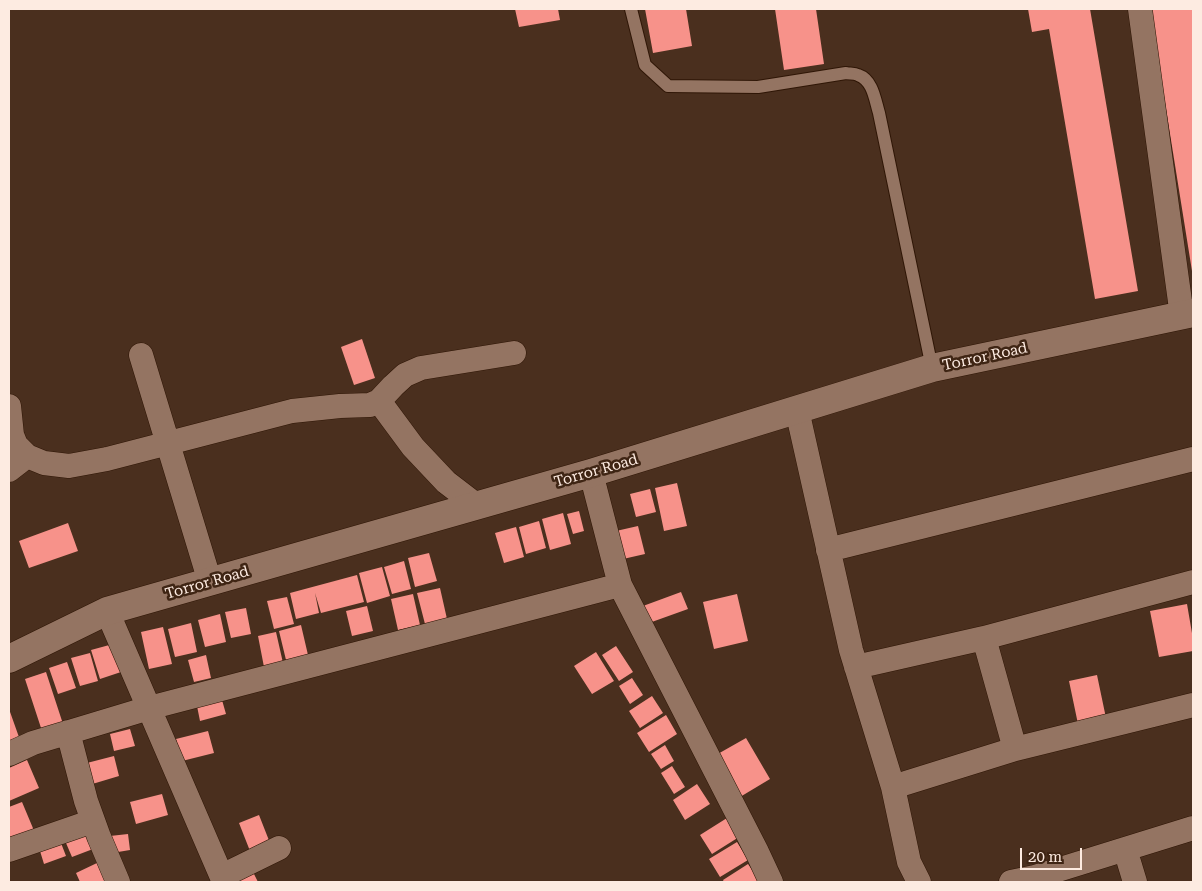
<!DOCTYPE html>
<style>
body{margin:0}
#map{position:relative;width:1202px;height:891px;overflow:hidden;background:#4a2f1e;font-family:"Roboto Serif",serif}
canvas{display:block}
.frame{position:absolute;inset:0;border:10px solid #fdebe1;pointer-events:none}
.scale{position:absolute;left:1020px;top:848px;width:62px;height:22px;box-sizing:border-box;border:2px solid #fdebe1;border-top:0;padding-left:6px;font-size:15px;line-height:18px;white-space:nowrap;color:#fdebe1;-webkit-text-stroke:4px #3f2514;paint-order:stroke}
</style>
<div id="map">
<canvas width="1202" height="891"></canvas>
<div class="frame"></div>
<div class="scale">20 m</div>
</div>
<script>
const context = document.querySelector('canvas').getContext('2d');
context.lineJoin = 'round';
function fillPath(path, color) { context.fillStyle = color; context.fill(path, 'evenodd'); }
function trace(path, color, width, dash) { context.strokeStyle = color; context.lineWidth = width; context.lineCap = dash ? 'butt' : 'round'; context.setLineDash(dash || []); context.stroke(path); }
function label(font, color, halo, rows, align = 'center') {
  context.font = font + ' "Roboto Serif",serif'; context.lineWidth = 5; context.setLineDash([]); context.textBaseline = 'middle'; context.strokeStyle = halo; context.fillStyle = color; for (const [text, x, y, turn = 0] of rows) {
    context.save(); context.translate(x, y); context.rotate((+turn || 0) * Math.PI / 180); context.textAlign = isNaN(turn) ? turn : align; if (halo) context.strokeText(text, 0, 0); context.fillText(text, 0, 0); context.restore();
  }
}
fillPath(new Path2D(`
 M515,9H558L560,20L519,27Z
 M645,9H686L692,46L653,53Z
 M775,9H816L824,64L784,70Z
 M1028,9H1090L1138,291L1095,299L1049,29L1032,32Z
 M1150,9H1193V271H1192Z
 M362,339L375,378L354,385L341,347Z
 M677,483L687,526L664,531L655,488Z
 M650,489L656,512L636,517L630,494Z
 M579,511L584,531L573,534L567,514Z
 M563,513L571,544L550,550L542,519Z
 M539,521L546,548L526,554L519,527Z
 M68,523L78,551L29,568L19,541Z
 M638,526L645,554L623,559L616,531Z
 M516,527L524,557L504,563L495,533Z
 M429,553L437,581L415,587L408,558Z
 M404,561L411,589L392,594L384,567Z
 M382,567L390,596L367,603L359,573Z
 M357,575L364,602L321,613L315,593L319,613L296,619L290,593Z
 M440,588L447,619L425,624L417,593Z
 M681,592L688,609L649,623L643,606Z
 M413,594L420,625L398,630L391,599Z
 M737,594L748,641L714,649L703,602Z
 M287,597L294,624L274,629L267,601Z
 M1187,604L1193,639V651L1159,657L1150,611Z
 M367,606L373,631L352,636L346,611Z
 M246,608L251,634L231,638L225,612Z
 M220,614L226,642L205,647L198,620Z
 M191,623L197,652L175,657L168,629Z
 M301,625L308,655L286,660L279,631Z
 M163,627L172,664L149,669L141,632Z
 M276,632L283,663L264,667L258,636Z
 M113,644L121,672L100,679L91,650Z
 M616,646L633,672L619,681L602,655Z
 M596,652L614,681L592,694L574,666Z
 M90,653L98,681L80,686L71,658Z
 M206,655L211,678L194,682L188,660Z
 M67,662L76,688L58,694L49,668Z
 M46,672L63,724L42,731L25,679Z
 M1097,675L1106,718L1078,724L1069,681Z
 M632,678L643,695L630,704L619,686Z
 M652,696L663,713L640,728L629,711Z
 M222,700L226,714L200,721L197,706Z
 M9,709L20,740L9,744Z
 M666,715L677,734L649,752L637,733Z
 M130,729L135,746L114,751L110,734Z
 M208,731L214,753L182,761L176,739Z
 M746,738L770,779L740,797L716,755Z
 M665,745L674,761L661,769L651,754Z
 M114,756L119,776L89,785L83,764Z
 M27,760L39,788L9,801V768Z
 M672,766L685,787L674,794L661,773Z
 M697,784L710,804L685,820L673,800Z
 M162,794L168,815L136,824L130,802Z
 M22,802L35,833L12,843L9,835V807Z
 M259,815L270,843L250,851L239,823Z
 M727,818L739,837L712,854L700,835Z
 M87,834L93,849L72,857L66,843Z
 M128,834L130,850L112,853L110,836Z
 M737,842L748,860L720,877L709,859Z
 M61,843L66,856L44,864L40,851Z
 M97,863L107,882H80L76,873Z
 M748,864L759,880L755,882H724L723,880Z
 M252,870L258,882H229Z`), '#f7928a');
const lane = new Path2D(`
 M631,9L645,65L668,86L758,87L846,73C849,74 854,73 858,75C873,80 875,100 879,113L932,368`);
const street = new Path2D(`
 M1140,9L1182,316
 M141,355L210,582
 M379,401L413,447L446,482L476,505
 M9,406L12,435L16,445L27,456L44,463L69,466L107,459L292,411L340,406L370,405L379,401L393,386L405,375L421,368L514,353
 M797,410L851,650L893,787L909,862L919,882
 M9,470L27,456
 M591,473L620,585L757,852L771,882
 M828,550L1193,459
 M107,611L224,882
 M984,638L1015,749
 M856,667L984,638L1193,582
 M68,732L86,801L99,837L118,882
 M9,754L33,743L149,708L620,585
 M893,787L1015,749L1193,705
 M1125,849L1135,882
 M9,850L93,821
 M222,876L279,848
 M1011,882L1035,877L1193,828`);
const secondary = new Path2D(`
 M9,659L107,611L591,473L932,368L1193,313`);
trace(lane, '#2f1606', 14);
trace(street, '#2f1606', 25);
trace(secondary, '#2f1606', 29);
trace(lane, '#947462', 12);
trace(street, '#947462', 24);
trace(secondary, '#947462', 28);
label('15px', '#fdebe1', '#3f2514', [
 ["Torror Road",985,357,-12],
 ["Torror Road",596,471,-16],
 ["Torror Road",207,583,-16]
]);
</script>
